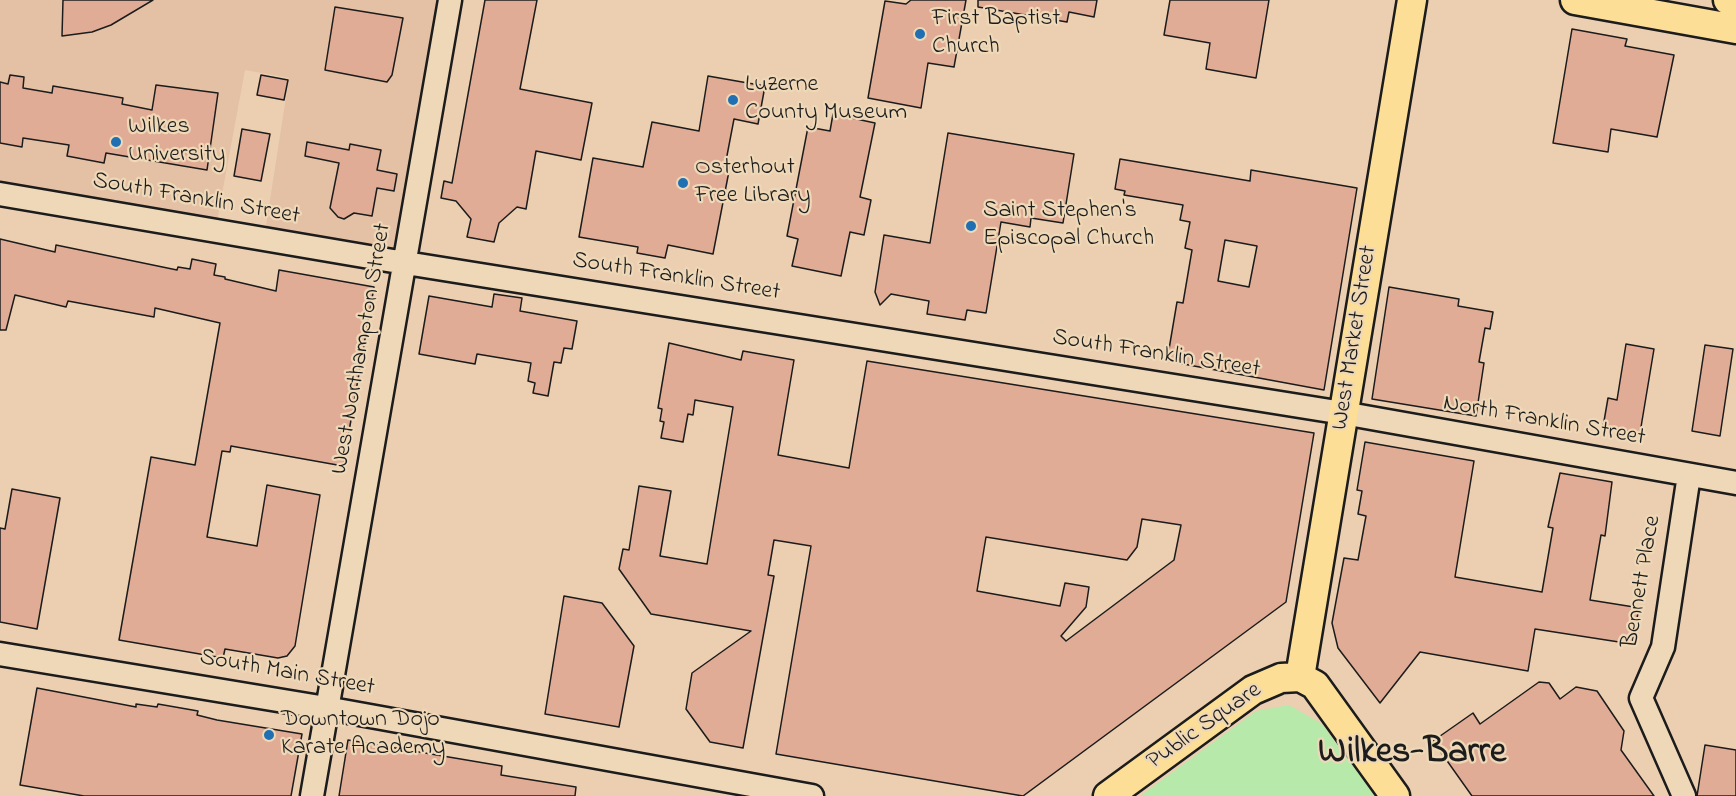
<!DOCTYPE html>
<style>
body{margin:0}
canvas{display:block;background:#ebcfb0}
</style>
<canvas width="1736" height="796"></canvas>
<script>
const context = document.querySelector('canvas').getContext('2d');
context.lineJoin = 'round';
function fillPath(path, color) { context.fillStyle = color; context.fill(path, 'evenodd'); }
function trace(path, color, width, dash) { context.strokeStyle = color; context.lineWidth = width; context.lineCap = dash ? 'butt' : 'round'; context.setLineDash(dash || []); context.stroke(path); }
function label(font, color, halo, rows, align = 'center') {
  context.font = font + ' "Indie Flower",sans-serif'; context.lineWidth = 4.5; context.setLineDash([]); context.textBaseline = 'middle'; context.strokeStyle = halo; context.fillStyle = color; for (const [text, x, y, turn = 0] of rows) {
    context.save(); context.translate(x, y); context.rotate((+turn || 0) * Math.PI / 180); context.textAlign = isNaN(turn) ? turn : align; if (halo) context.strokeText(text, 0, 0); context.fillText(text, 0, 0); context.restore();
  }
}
fillPath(new Path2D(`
 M0,0H448L399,271L262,251L289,78L245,70L213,243L0,207Z`), '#e4c1a5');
fillPath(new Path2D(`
 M1289,705L1322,724L1375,796H1140L1256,711Z`), '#b6e9aa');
const building = new Path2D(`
 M63,0H153L111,25L92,32L62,36Z
 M485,0H537L520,89L592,103L581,160L536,151L526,209L517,207L499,223L494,242L467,237L471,219L456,201L441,198L444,181L452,183Z
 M911,0H966L954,67L928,63L921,108L868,98L885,1L906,4Z
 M978,0H1097L1094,17L1069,12L1067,22L978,7Z
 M1170,0H1269L1256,78L1206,69L1210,43L1164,35Z
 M335,7L403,18L392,75L387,82L325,70Z
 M1572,29L1627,39L1625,46L1674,55L1657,137L1611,129L1608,152L1553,143Z
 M10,75L24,77L23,88L52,93L53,86L123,98L122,104L152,110L156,85L218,93L207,170L106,153L104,163L67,156L69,145L23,138L22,147L0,143V82L8,84Z
 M261,75L288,80L284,100L257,95Z
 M708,76L765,86L758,124L734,119L725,166H730L713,254L668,245L665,258L637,253L638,247L579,237L593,158L643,167L652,122L699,131Z
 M833,114L875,123L860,197L871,200L864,235L850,232L841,276L792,266L798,239L787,236L808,127L830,131Z
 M242,129L270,134L261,181L234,176Z
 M948,133L1074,154L1063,223L1031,218L1030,227L1001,222L986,313L967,310L965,320L927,314L929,301L891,294L880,305L875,292L884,235L930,243Z
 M307,142L349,150L350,144L381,150L377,170L397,174L394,191L377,188L372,216L354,213L344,219L338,217L330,208L339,163L305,156Z
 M1120,159L1250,181L1251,170L1357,188L1324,390L1167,361L1177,302L1183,303L1192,250L1185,248L1190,222L1180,220L1183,205L1124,195L1125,191L1115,189ZM1225,240L1257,246L1249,287L1218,281Z
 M0,239L55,252L56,245L177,270L178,267L190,269L192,259L216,264L214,275L225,277V279L276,291L279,270L374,287L343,466L231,446L230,452L222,451L207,537L257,546L267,485L320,495L295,646L287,656L278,658L225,649L223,658L119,640L151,457L195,465L220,323L155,308L154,317L68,301L66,307L15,295L6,330H0Z
 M1389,287L1459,299L1458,306L1493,312L1490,329L1485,328L1479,362L1484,363L1476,416L1372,399Z
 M494,294L522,298L520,311L577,321L572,349L564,348L561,363L554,362L548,396L533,393L535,383L528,381L531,363L477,354L475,364L419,354L429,296L492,307Z
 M669,343L741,360L743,351L794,360L778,455L849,468L867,361L1314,433L1286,602L1023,796L776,754L811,546L774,540L768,575L774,576L743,748L710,742L686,709L692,673L751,631L651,614L619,569L623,549L629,550L639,486L671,491L660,556L707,564L733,407L695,400L693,415L688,414L683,442L661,438L664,422L660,421L662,409L658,408ZM1142,519L1181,525L1174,560L1066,641L1061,636L1086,607L1089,587L1065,583L1060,606L977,591L986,537L1127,560L1137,547Z
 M1626,344L1654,349L1640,433L1603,427L1608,398L1617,400Z
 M1705,345L1733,349L1720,436L1692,431Z
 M1365,442L1474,461L1455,577L1542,592L1553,528L1548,527L1560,473L1612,482L1605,536L1601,535L1590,600L1634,607L1638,613L1632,644L1535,629L1528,671L1420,652L1380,703L1338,648L1332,623L1344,558L1358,560L1366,516L1358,514L1362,491L1357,490Z
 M12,489L60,498L37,629L0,622V528L5,529Z
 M564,596L602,603L634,646L619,727L545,714Z
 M1539,682L1549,683L1560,699L1576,687L1597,691L1624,731L1621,750L1654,796H1472L1433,741L1473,713L1480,724Z
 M37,688L136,707V704L157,707L158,704L198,711L197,715L217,720L302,734L291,796H84L20,785Z
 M348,740L502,766L501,775L576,787L575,796H339Z
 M1705,745L1736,750V796H1697Z`);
fillPath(building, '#e1ac96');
trace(building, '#1c1c1c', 1.5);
const minor = new Path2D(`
 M0,194L387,260L1343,413L1736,483
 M0,654L326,708L812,796
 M312,796L450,0
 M1684,796L1641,698L1663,647L1689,475`);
const major = new Path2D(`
 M1575,0L1736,29
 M1728,0L1736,2
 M1300,677L1412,0
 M1108,796L1253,690L1281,678L1300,677L1315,685L1395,796`);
trace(minor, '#1c1c1c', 27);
trace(major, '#1c1c1c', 33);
trace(minor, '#eed8b7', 22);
trace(major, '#fcde96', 28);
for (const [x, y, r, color] of [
 [920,34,6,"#1f6fb2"],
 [733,100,6,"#1f6fb2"],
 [116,142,6,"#1f6fb2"],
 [683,183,6,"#1f6fb2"],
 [971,226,6,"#1f6fb2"],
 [269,735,6,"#1f6fb2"]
]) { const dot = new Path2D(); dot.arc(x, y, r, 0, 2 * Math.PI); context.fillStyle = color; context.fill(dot); trace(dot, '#eed8b7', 2); }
label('24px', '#1c1c1c', '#eed8b7', [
 ["First Baptist",932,20],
 ["Church",932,48],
 ["Luzerne",745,86],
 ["County Museum",745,114],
 ["Wilkes",128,128],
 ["University",128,156],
 ["Osterhout",695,169],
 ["Free Library",695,197],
 ["Saint Stephen's",983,212],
 ["Episcopal Church",983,240],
 ["Downtown Dojo",281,721],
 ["Karate Academy",281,749]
], 'left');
label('24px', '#1c1c1c', '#eed8b7', [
 ["South Franklin Street",196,200,10],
 ["South Franklin Street",676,278,9],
 ["West Market Street",1356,338,-81],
 ["West Northampton Street",363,349,-80],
 ["South Franklin Street",1156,355,9],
 ["North Franklin Street",1544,422,10],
 ["Bennett Place",1643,582,-80],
 ["South Main Street",287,674,10],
 ["Public Square",1205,727,-35]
]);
label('bold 36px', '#1c1c1c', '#eed8b7', [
 ["Wilkes-Barre",1412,755]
]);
</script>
